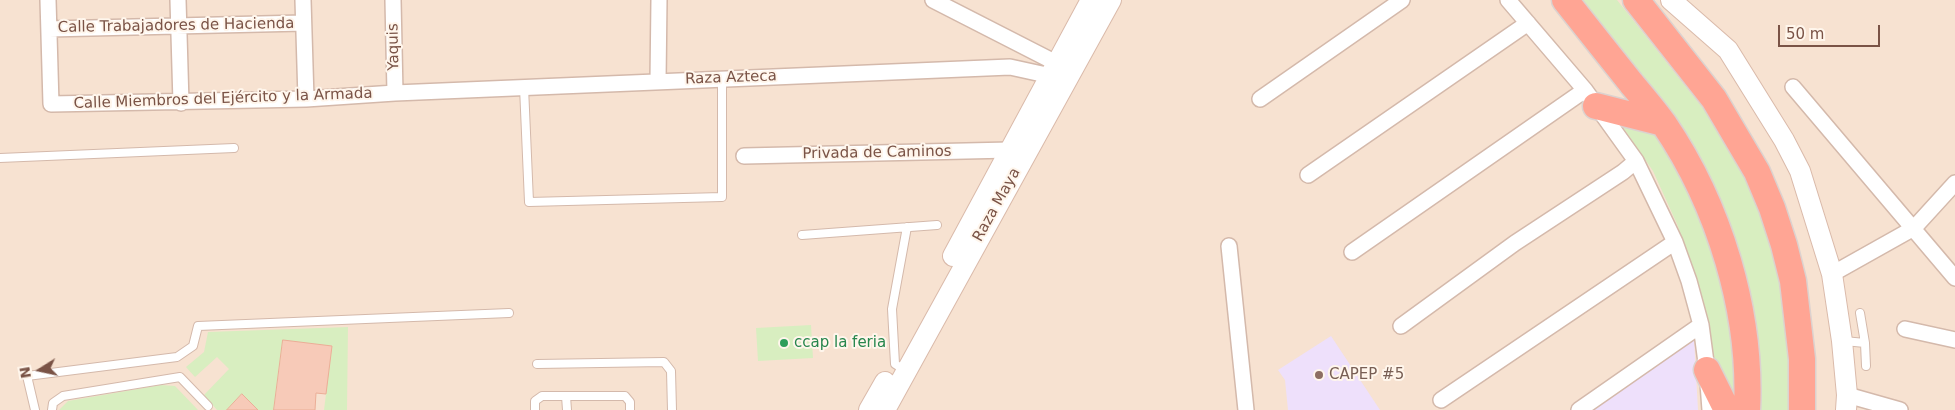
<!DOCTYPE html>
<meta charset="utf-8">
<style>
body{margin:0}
#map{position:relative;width:1955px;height:410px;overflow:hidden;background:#fff1e4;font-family:"DejaVu Sans",sans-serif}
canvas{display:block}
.north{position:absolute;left:15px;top:345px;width:50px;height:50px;-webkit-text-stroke:4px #fff6ec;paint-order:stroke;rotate:260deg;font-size:14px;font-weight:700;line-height:20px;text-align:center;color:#7a5346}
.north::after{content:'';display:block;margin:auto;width:18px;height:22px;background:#7a5346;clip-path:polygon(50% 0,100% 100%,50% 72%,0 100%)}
.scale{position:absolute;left:1778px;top:25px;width:102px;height:22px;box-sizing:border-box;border:2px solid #7a5346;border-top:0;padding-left:6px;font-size:15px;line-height:18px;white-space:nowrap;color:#7a5346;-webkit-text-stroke:4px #fff6ec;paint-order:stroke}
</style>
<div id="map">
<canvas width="1955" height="410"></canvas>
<div class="north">N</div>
<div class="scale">50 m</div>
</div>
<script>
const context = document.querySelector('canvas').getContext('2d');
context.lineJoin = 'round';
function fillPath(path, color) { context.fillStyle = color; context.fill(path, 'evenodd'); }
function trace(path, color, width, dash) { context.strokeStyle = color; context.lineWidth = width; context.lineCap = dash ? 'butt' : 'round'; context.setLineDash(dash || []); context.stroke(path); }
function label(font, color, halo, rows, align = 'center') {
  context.font = font + ' "DejaVu Sans",sans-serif'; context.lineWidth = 4; context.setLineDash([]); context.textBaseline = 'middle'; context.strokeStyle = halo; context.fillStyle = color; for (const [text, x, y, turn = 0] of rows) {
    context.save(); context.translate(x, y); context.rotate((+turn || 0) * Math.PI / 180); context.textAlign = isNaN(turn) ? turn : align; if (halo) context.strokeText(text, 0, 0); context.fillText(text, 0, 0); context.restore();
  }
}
fillPath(new Path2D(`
 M0,0H1955V410H0Z`), '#f7e2d1');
fillPath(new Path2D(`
 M1331,336L1380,410H1288L1285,380L1278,370Z
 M1694,338L1698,410H1590Z`), '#eee0fb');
fillPath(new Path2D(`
 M1579,0H1617L1717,126L1739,164L1756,201L1776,255L1787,321L1793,410H1761L1759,370L1755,330L1743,264L1728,220Z
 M1616,117L1660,132L1692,188L1732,313L1741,410L1715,369L1697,282L1677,224L1653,171Z
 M811,325L813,358L758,361L756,328Z
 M348,327L347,410H324L332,346L283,340L274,410H258L242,394L227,410H217L204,395L229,369L217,357L195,377L186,367L204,352L208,332Z
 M161,385L175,386L198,410H59L68,401Z`), '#d8eec0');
const building = new Path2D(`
 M283,340L332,346L326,394L316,393L315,410H274Z
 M242,394L258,410H227Z`);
fillPath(building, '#f7cab8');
trace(building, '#ebae97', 1);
const lane = new Path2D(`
 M524,87L529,202L722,197V78
 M0,158L234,148
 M802,235L937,225
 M1860,313L1865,343L1866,366
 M1844,341L1865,343
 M537,364L664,362L671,371L672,410
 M906,371L895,364L892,309L907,227
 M566,396L567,410
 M35,410L27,376L177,357L193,346L198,326L509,313
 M52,410L53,403L63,396L180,377L208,406
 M535,410V401L542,396H625L630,402V410`);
const street = new Path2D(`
 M48,0L51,104L306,99L395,93L1010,67L1051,76L1057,80
 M178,0L181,103
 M303,0L306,99
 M393,0L395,93
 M933,0L1066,68
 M1508,0L1585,90L1636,161L1675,242L1689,281L1701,325L1707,370L1710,410
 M49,29L303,23
 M658,81L659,0
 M1793,87L1955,278
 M1260,99L1402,0
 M744,156L1010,150
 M1308,175L1528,23
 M1229,246L1246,410
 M1352,252L1585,90
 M1832,274L1914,228L1955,183
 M1401,326L1515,243L1623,172L1636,161
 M1905,329L1955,340
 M1847,395L1900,410
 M1441,400L1675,242
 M1579,410L1701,325`);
const secondary = new Path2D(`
 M1671,0L1728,50L1784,140L1800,171L1832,274L1842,341L1847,395L1846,410
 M953,256L1091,0
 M869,410L885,382
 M885,410L1111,0`);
const highway = new Path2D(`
 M1565,0C1587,28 1609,55 1631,83C1642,96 1654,110 1664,124C1719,205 1752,312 1747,410
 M1636,0L1714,99L1757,172L1772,208L1784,245L1793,281L1802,359V410
 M1596,106L1663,123
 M1707,370L1727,410`);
trace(lane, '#d4b9ab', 10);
trace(street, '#d4b9ab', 18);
trace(secondary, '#dabaaa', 22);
trace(highway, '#dcd2cf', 29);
trace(lane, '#fff', 8);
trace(street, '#fff', 15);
trace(secondary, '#fff', 20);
trace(highway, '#ffa594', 26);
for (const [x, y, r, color] of [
 [784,343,5,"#2e9e5b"],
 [1319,375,5,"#8d6e63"]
]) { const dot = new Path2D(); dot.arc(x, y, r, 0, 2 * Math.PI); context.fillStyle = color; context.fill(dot); trace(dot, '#fff6ec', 2); }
label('15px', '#7a5346', '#fff6ec', [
 ["Calle Trabajadores de Hacienda",176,26,-1],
 ["Yaquis",394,47,-91],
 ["Raza Azteca",731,78,-2],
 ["Calle Miembros del Ejército y la Armada",223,99,-2],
 ["Privada de Caminos",877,153,-1],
 ["Raza Maya",997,205,-61]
]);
label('15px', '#27864d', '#fff6ec', [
 ["ccap la feria",794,343]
], 'left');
label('15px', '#785e54', '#fff6ec', [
 ["CAPEP #5",1329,375]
], 'left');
</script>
